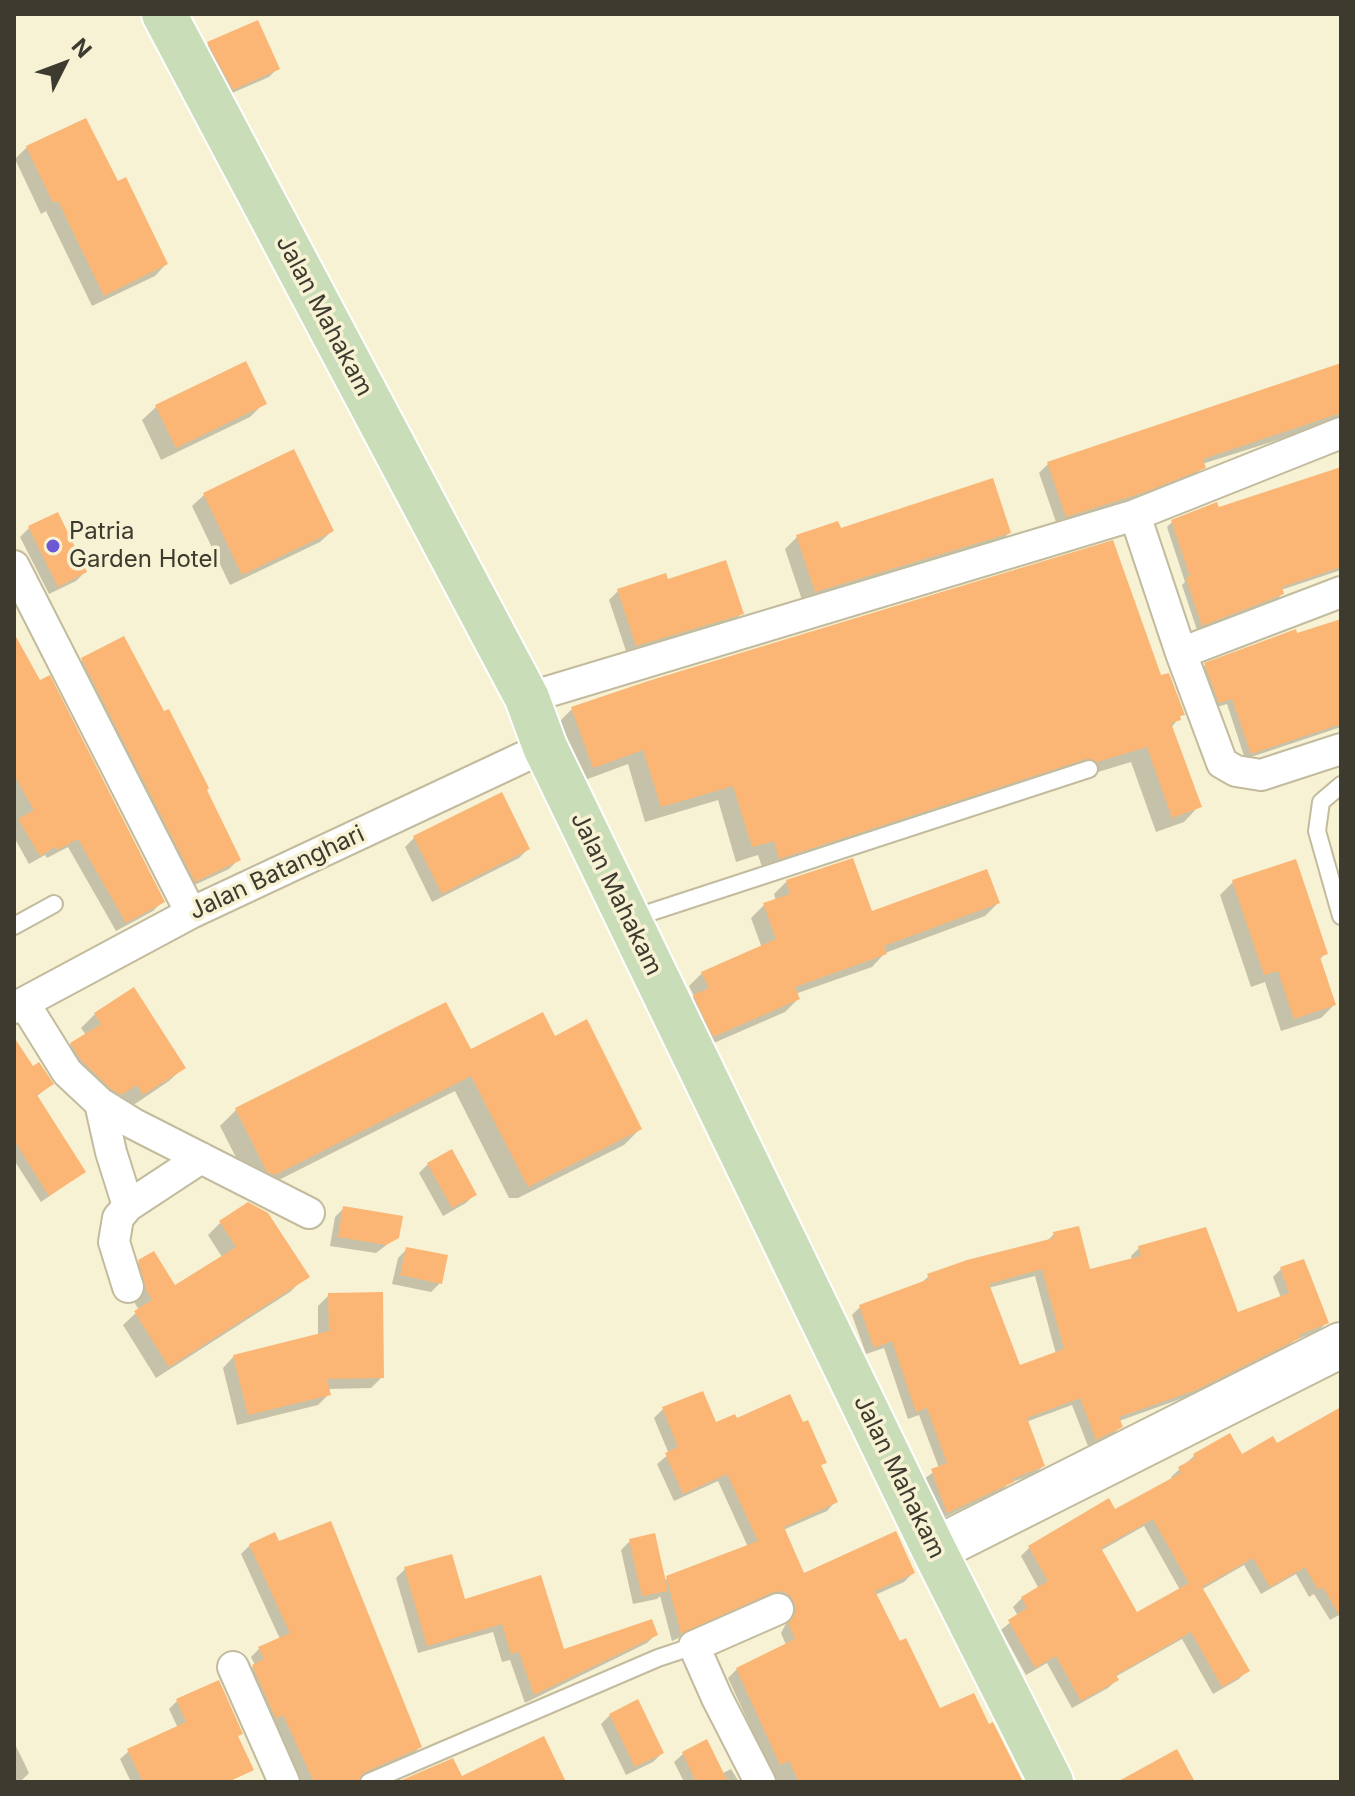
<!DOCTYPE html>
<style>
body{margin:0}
#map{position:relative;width:1355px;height:1796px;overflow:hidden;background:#f8f2d4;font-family:Inter,sans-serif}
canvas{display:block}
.frame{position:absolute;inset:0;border:16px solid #3d3b2f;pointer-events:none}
.north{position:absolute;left:24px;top:24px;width:80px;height:80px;-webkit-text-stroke:6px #f8f2d4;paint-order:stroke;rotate:48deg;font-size:22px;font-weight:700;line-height:32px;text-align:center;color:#3d3b2f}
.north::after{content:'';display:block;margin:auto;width:28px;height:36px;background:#3d3b2f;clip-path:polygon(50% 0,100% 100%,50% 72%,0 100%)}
</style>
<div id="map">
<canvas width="1355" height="1796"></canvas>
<div class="frame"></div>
<div class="north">N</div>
</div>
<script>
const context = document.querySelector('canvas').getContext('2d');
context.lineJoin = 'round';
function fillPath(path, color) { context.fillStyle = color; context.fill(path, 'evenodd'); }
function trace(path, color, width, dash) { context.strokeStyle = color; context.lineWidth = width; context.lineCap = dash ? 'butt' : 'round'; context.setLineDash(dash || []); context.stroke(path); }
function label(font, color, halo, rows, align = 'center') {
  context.font = font + ' Inter,sans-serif'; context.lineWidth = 7; context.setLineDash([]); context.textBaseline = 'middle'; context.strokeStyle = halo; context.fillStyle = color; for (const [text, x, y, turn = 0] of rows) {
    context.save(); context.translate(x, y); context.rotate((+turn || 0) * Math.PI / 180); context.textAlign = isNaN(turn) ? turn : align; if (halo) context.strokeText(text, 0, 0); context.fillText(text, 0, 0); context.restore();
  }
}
fillPath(new Path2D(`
 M208,44L278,68L269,77L223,97L199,52Z
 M27,147L117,184L166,264L155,276L92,306L46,211L41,214L15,159Z
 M1341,364V420L1202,464L1203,467L1194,476L1134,500L1057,525L1039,473L1048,464Z
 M264,403L250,417L161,460L142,420L156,407Z
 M293,451L332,531L320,542L230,585L192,506L204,495Z
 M1341,469V570L1281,590L1282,594L1276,600L1197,630L1182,585L1185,582L1167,527L1172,522L1218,510Z
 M29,528L85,572L76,581L49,594L20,537Z
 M1009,533L997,545L803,603L785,549L797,537Z
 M666,581L742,613L733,622L627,654L609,600L618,591Z
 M1341,621V727L1245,759L1227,704L1213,708L1199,671L1205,665Z
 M14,637L163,901L153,911L116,931L68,847L47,858L45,855L29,864L14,837Z
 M82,660L205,790L238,860L229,869L186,889L73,669Z
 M1160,678L1182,714L1171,728L1199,806L1184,822L1156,832L1131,762L764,873L758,855L736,862L718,800L645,822L628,764L577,783L556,725L572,709Z
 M501,794L528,849L519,858L432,902L405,847L414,838Z
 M787,881L871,914L998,903L985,916L885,953L872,967L795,994L798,999L785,1012L700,1049L681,1009L694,996L689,986L702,973L762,948L751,918L764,905L776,901L774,894Z
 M1233,882L1325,954L1319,960L1334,1005L1321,1018L1281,1031L1265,982L1251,987L1220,895Z
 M95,1014L183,1068L169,1081L129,1108L122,1097L106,1108L57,1058L71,1044L86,1035L81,1028Z
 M555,1038L640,1129L624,1145L518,1198H509L455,1091L261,1189L251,1187L220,1126L236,1110L470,1052Z
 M14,1058L52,1084L36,1097L84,1172L41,1202L14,1160Z
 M428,1164L475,1194L466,1203L443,1216L419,1173Z
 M344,1208L397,1237L376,1253L330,1246L335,1217Z
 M220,1223L303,1279L290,1292L156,1378L123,1325L139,1310L134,1302L127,1274L140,1262L174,1288L222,1257L208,1235Z
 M1054,1234L1089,1271L1132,1260L1131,1256L1139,1248L1236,1315L1281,1298L1273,1277L1281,1269L1326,1323L1318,1331L1295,1340L1289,1345L1186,1397L1119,1421L1121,1426L1113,1434L1088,1446L1072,1405L1026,1422L1043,1466L1035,1474L1009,1483L1003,1489L939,1520L924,1479L939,1468L919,1415L908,1419L884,1348L866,1354L852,1315L860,1307L919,1285L929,1276L1045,1243ZM1035,1276L1056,1354L1018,1368L988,1288Z
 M407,1249L440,1283L431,1292L392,1284L398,1258Z
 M329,1295L382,1377L371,1388L328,1389L329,1394L318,1405L237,1425L223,1368L234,1356L318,1335V1306Z
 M663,1409L715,1425L736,1420L825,1462L819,1467L835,1502L827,1511L783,1530L803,1575L913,1573L904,1582L875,1595L899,1643L939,1711L1021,1782H767L757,1760L763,1754L728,1678L737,1669L786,1645L781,1633L788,1620L786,1610L761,1600L672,1641L660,1596L657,1599L633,1604L621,1550L630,1541L664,1580L748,1547L718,1481L674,1501L657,1464L669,1454L654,1418Z
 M1341,1410V1614L1330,1620L1314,1594L1309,1597L1296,1574L1261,1594L1244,1565L1201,1590L1247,1671L1239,1679L1213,1694L1182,1639L1115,1677L1117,1680L1108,1688L1072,1708L1047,1663L1026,1675L1001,1630L1018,1616L1013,1607L1022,1598L1039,1589L1021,1556L1029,1548L1115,1512L1173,1480L1171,1477L1194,1456H1241L1276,1445ZM1144,1526L1180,1590L1136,1614L1100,1551Z
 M250,1545L420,1747L411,1756L358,1778L356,1782H293L291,1778L297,1772L274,1722L267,1726L244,1675L255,1665L251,1657L259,1649L280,1639L241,1554Z
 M405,1569L563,1652L656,1634L647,1643L525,1703L510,1660L502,1662L493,1632L418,1653L396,1578Z
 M177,1701L235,1777L230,1782H131L120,1759L129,1751L178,1728L169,1709Z
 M610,1715L662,1753L653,1762L626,1775L601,1724Z
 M14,1742L29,1773L20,1782H14Z
 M683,1754L721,1774L731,1769L739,1782H684L674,1762Z`), '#0003');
fillPath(new Path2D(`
 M258,20L280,69L233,90L207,42Z
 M86,118L118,181L126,177L168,264L104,296L58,201L53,203L26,146Z
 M246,361L267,404L176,448L155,405Z
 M1341,363V413L1203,459L1206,468L1145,492L1066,517L1047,462Z
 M294,449L334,531L242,575L203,493Z
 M1341,467V567L1282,587L1284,594L1202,626L1186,578L1190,576L1171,520L1217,502L1219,507Z
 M993,478L1011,533L815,592L796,535L838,521L841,528Z
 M58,512L87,572L58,587L28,526Z
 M1113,540L1161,675L1169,673L1185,715L1180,716L1181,720L1171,723L1202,807L1172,818L1147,747L1097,762L1086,759L779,859L774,841L752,847L733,786L661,807L643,750L593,768L571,707L648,681Z
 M726,560L744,614L636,646L617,589L666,573L668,579Z
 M1341,619V724L1251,754L1232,699L1219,703L1204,663L1296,629L1297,633Z
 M14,633L40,680L50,675L165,902L126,923L78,839L57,850L55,847L40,856L18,819L34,810L14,775Z
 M124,636L164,711L169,709L209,788L207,790L241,860L195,882L81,658Z
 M502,792L530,849L442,894L413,836Z
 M853,858L872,911L987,869L1000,903L884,946L887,954L795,987L800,999L713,1037L693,995L709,988L701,972L776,939L763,903L790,894L786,880Z
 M1296,859L1328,954L1320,957L1336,1005L1294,1019L1278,971L1264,975L1232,880Z
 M134,987L186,1068L143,1095L137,1085L121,1095L111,1089L81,1060L70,1043L101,1024L94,1013Z
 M446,1002L471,1049L543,1012L555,1036L587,1019L642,1129L528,1187L471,1076L275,1175L267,1172L235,1108Z
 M14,1037L33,1066L39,1062L54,1084L37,1095L86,1172L49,1196L14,1140Z
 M452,1149L477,1195L452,1208L427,1163Z
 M248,1202L268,1213L310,1277L169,1367L134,1311L152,1300L146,1289L138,1260L154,1251L175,1285L236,1247L219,1221Z
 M343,1206L403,1216L399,1238L386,1245L338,1237Z
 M1079,1226L1090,1269L1141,1256L1138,1246L1206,1227L1238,1312L1289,1293L1280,1267L1304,1259L1329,1323L1299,1335L1300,1338L1196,1390L1119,1417L1123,1427L1096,1440L1080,1398L1027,1418L1045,1466L1012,1479L1014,1482L947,1513L931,1469L947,1463L927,1408L916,1412L892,1341L874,1348L859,1305L929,1279L927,1274L967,1260L1054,1238L1053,1232ZM1042,1269L1064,1349L1020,1365L989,1284Z
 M406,1247L448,1255L442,1284L400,1275Z
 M383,1292L384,1378L327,1379L331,1395L248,1415L233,1355L329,1331L328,1293Z
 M703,1391L716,1422L735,1414L737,1418L790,1394L803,1422L808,1420L827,1463L821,1465L838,1502L784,1527L804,1573L896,1531L915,1573L875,1591L900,1641L906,1638L940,1708L974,1693L989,1724L993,1722L1023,1782H799L789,1761L780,1765L736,1668L795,1639L788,1623L796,1612L794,1601L788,1594L781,1591L771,1593L681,1634L666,1576L758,1541L727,1474L683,1494L665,1453L678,1447L662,1407Z
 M1341,1407V1618L1323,1587L1318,1590L1305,1567L1270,1587L1253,1558L1202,1587L1250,1671L1222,1687L1191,1632L1116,1675L1119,1680L1081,1701L1056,1656L1035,1668L1008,1620L1027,1608L1021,1597L1048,1581L1028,1546L1109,1498L1115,1509L1181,1473L1178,1467L1195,1458L1193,1454L1230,1433L1242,1454L1273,1436L1277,1443ZM1153,1519L1189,1583L1137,1612L1101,1548Z
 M331,1521L422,1747L365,1772L358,1782H314L283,1715L276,1719L252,1665L264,1659L258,1647L290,1633L249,1544L275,1532L279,1541Z
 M655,1533L668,1591L642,1596L629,1539Z
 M452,1554L465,1599L541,1575L564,1649L652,1619L658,1635L534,1695L519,1652L511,1654L502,1624L427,1646L404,1567Z
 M219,1680L243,1734L238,1736L254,1770L228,1782H143L127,1749L186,1722L176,1699Z
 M638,1699L664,1753L635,1767L609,1714Z
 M544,1736L566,1782H397L453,1758L462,1776Z
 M707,1739L728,1782H696L682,1752Z
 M1177,1749L1195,1782H1117Z`), '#fbb675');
const lane = new Path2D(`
 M1341,785L1321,802L1317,831L1341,916
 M630,919L1089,769
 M14,926L54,904
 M369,1782L658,1658L694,1646`);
const street = new Path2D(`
 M1135,515L1181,653L1222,763L1236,771L1261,775L1341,749
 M14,566L191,913
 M1181,653L1341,592
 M527,698L1135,515L1341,433
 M24,1003L67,1072L100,1103L134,1124L309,1213
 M14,1008L191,913L545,747
 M100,1103L111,1152L128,1206
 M128,1287L114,1242L118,1218L128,1206L201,1158
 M233,1667L284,1782
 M760,1782L717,1698L694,1646L778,1609`);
const secondary = new Path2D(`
 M934,1550L1341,1345`);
const primary = new Path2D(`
 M164,14L527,698L545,747L934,1550L1051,1782`);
trace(lane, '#c2bb9e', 20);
trace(street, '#c2bb9e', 34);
trace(secondary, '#c2bb9e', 48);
trace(primary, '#fff', 48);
trace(lane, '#fff', 16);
trace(street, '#fff', 30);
trace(secondary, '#fff', 44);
trace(primary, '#c9ddb9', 44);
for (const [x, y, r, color] of [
 [53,546,8,"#6d5ad3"]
]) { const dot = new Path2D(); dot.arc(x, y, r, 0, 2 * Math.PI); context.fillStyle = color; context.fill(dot); trace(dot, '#f8f2d4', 3); }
label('24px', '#3d3b2f', '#f8f2d4', [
 ["Jalan Mahakam",324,316,62],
 ["Jalan Batanghari",277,873,-25],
 ["Jalan Mahakam",616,894,64],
 ["Jalan Mahakam",899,1477,64]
]);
label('24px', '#3d3b2f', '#f8f2d4', [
 ["Patria",69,532],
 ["Garden Hotel",69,560]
], 'left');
</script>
